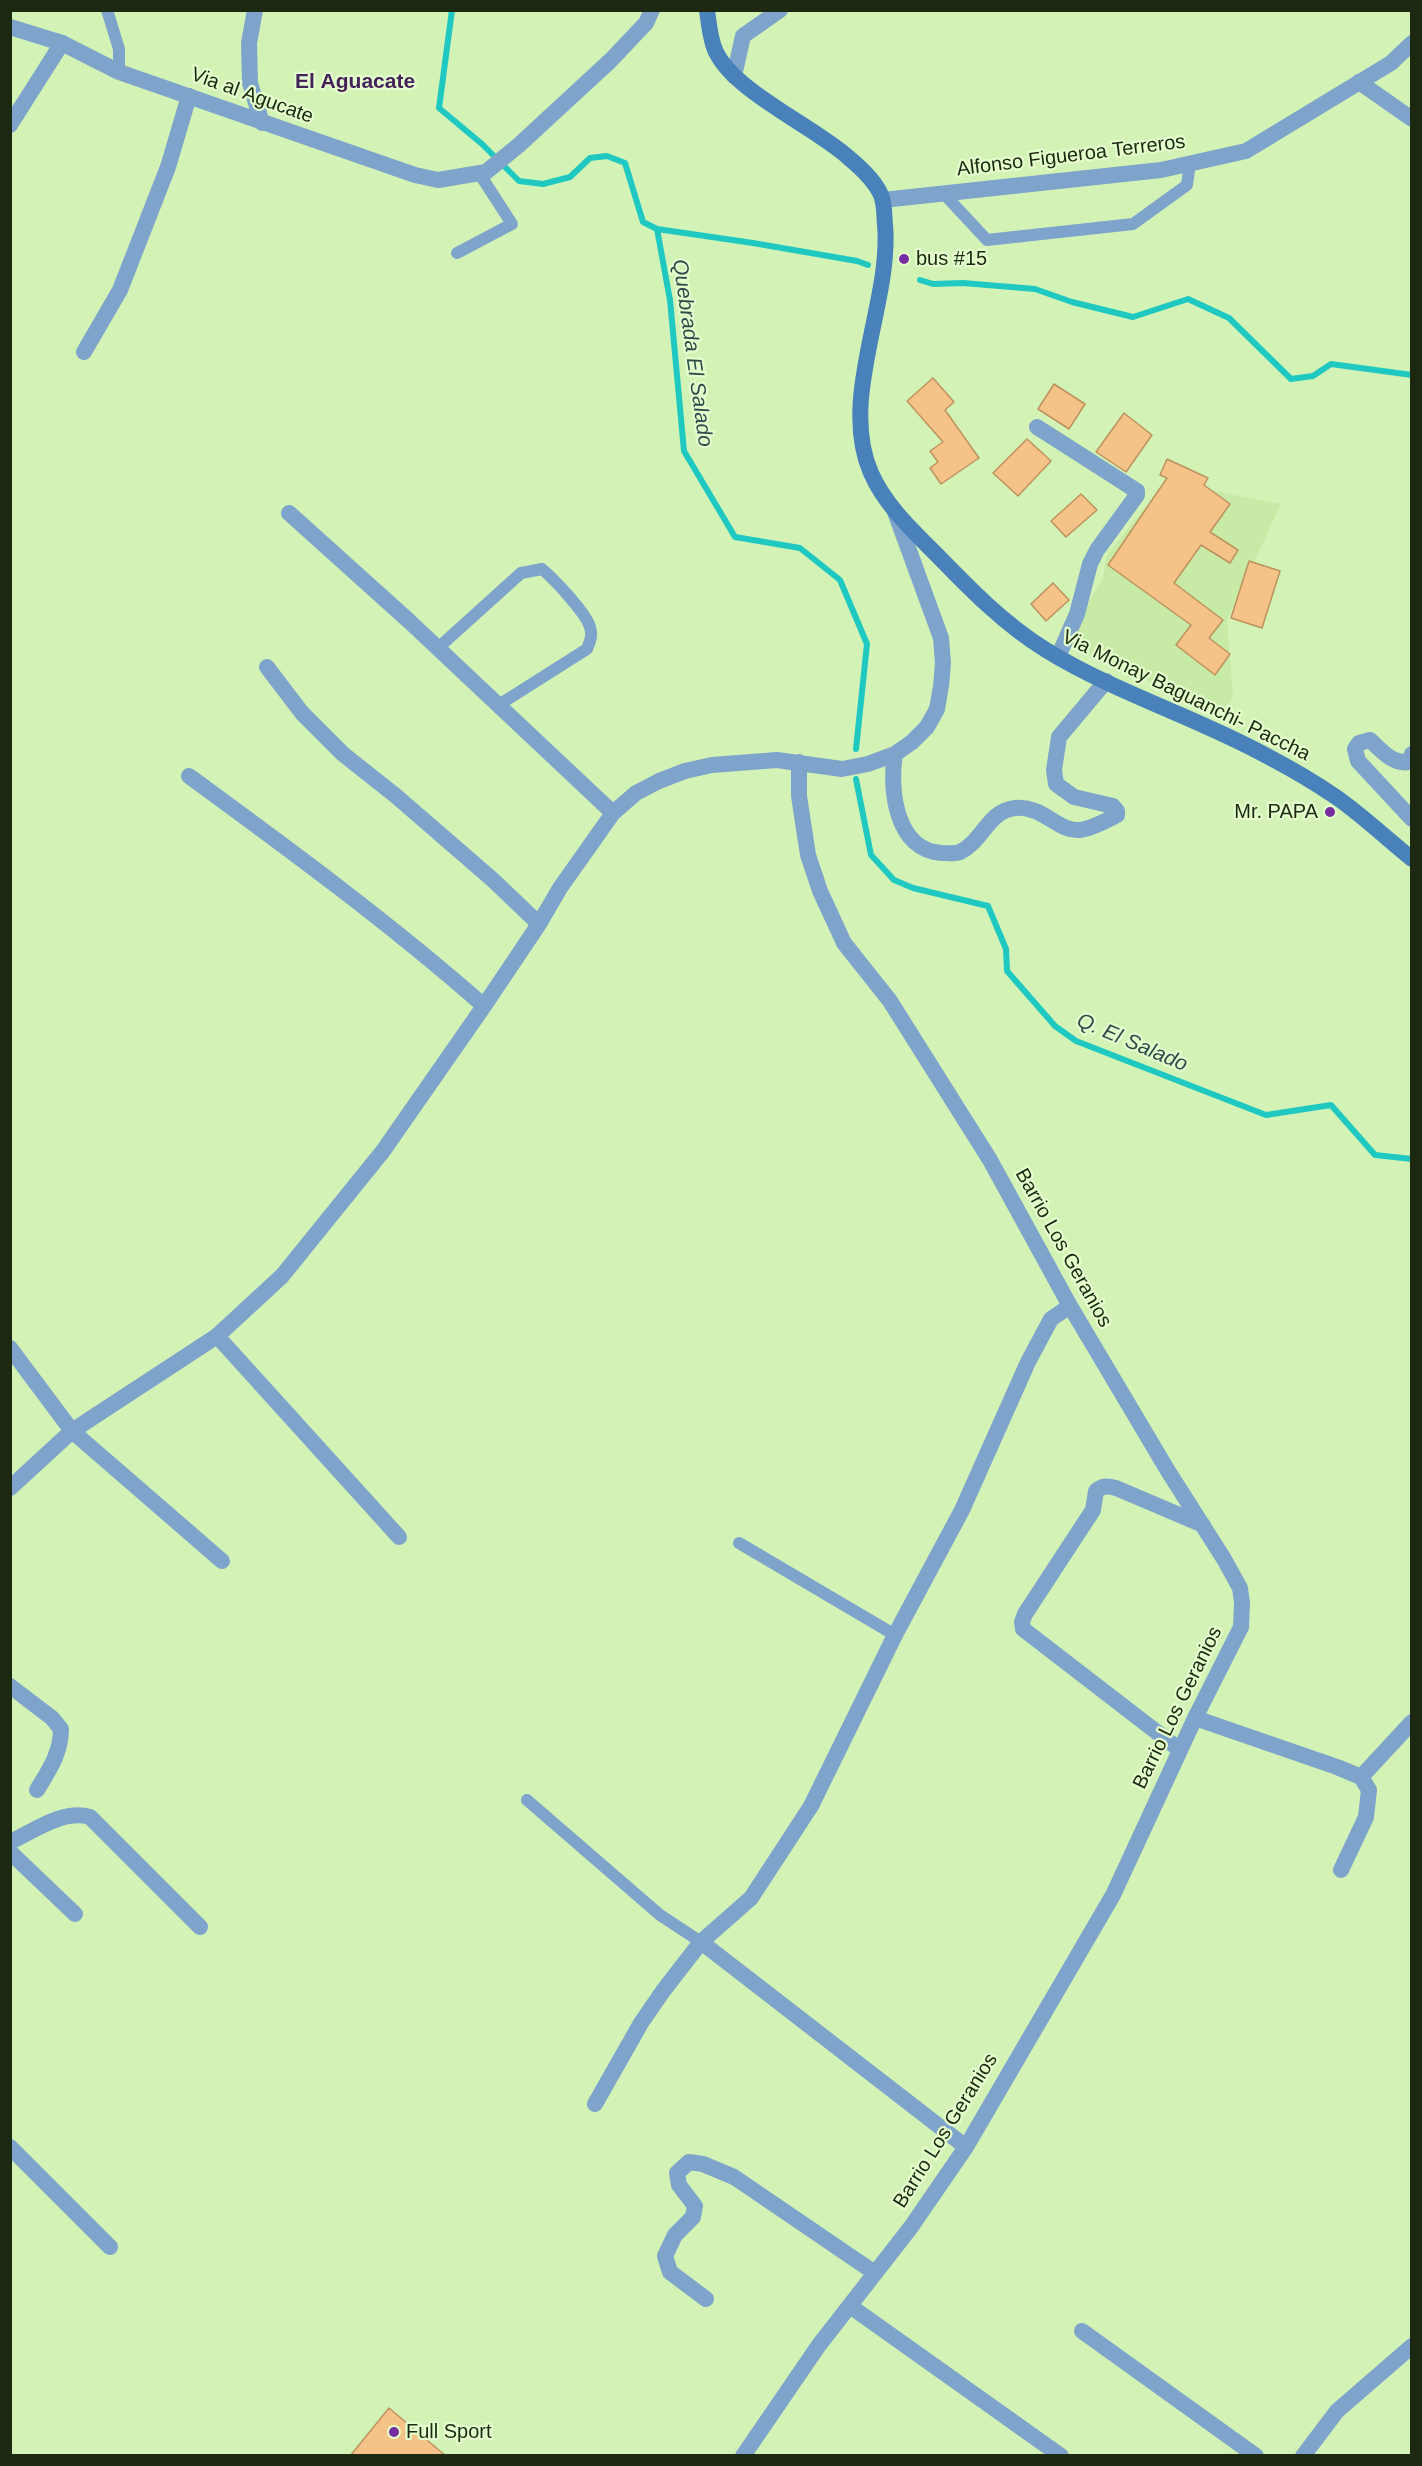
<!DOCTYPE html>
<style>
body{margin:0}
#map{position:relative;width:1422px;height:2466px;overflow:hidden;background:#d3f3b6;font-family:Helvetica,sans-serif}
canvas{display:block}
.frame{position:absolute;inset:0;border:12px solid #1c2810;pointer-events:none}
</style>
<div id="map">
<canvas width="1422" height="2466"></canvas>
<div class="frame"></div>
</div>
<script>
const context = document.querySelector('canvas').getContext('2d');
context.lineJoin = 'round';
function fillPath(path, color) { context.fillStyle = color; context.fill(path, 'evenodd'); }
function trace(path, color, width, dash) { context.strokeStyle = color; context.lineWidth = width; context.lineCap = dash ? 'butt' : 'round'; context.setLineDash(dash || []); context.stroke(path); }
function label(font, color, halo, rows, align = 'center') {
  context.font = font + ' Helvetica,sans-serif'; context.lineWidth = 4.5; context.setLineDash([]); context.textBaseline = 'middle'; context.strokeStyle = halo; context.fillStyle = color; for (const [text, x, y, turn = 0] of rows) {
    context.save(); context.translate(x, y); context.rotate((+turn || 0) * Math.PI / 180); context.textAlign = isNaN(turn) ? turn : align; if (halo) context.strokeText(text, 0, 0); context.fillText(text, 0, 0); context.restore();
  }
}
fillPath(new Path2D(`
 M1164,482L1190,494L1213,491L1281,504L1227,620L1233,697L1221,712L1078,651L1074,625L1103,578L1106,557Z`), '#c7eaa6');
trace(new Path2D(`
 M452,10L439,108L482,144L519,181L543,184L570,177L590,158L607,156L625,163L643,222L657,229L753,243L857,261L868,265
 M657,229L670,300L684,451L735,537L800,548L840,580L867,644L856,749
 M920,280L933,284L963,283L1035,289L1072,302L1133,317L1188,299L1229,318L1291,379L1313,376L1331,364L1412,375
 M856,779L871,855L894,880L913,888L988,906L1006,949L1007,971L1055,1026L1076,1041L1266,1115L1331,1105L1375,1155L1412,1159`), '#1fc9c2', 6);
const building = new Path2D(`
 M933,378L954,402L945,410L979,458L941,484L930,468L938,462L930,451L943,442L907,401Z
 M1054,384L1085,404L1069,429L1038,409Z
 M1124,413L1152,435L1126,472L1096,452Z
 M1027,439L1051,461L1018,496L993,473Z
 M1167,459L1208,478L1204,485L1230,504L1210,532L1238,550L1230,563L1201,545L1174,583L1223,620L1209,638L1230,654L1215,675L1176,645L1191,625L1108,565L1167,478L1160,475Z
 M1081,494L1097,510L1066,537L1051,521Z
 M1249,561L1280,571L1262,628L1231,618Z
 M1053,583L1069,600L1046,621L1031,604Z
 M389,2408L446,2456H350Z`);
fillPath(building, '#f5c388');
trace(building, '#be925d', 1.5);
trace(new Path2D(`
 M107,10L119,49V72
 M944,194L987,240L1133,224L1187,185L1190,163
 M457,253L512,224L479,173
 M438,648L521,573L542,569C554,579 586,613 590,627C593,635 590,641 587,649L497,706
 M739,1543L895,1635
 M527,1800L660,1915L701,1942`), '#7fa4cb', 12);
trace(new Path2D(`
 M255,10L249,43L250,83L262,123
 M734,76L743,36L780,10
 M1359,82L1412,119
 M10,125L62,43
 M84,352L120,290L168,167L189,96
 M1037,427L1137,491V495L1097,550L1090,564L1077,614L1058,657
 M289,513L409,621L613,813
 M267,667L302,713L343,754L396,796L493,880L539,924
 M895,754C889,790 896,851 942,853C948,853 955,854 960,852C983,841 988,811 1015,808C1043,805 1058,832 1079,830C1091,829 1106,821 1117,815V811L1113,806L1074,797L1056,784L1054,770L1059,737L1106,681
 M1412,754L1409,762C1393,765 1381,750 1370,740L1359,743L1355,749L1358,761L1412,819
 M189,776C290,850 391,924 484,1006
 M217,1336L399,1537
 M10,1348L72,1431L222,1561
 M10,1488L72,1431L217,1336L282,1276L383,1151L484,1006L539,924L560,888L613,813L636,793L659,781L685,771L712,765L777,760L842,769L868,764L895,754L912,742L927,727L937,709L941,686L943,663L941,638L895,512
 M10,1686L52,1718L61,1729C61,1753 49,1770 37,1790
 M1195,1718L1337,1767L1361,1777L1369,1790L1366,1817L1341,1870
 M1180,1750L1023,1629L1022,1622L1025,1614L1093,1510L1096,1491C1103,1485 1108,1486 1116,1488L1203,1525
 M1361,1777L1412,1722
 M10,1842C34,1831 63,1809 90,1817L200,1927
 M10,1852L75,1914
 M701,1942L966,2147
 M595,2104L641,2023L663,1991L701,1942L751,1898L811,1806L895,1635L962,1510L1028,1362L1051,1319L1070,1306
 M10,2147L110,2247
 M706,2299L670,2272L665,2256L675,2235L693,2217L695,2206L679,2185L677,2173L689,2162L703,2164L734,2177L875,2273
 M850,2306L1061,2456
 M1082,2331L1256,2456
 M743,2456L819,2345L911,2227L966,2147L1113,1895L1195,1718L1241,1627L1242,1603L1240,1588L1224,1559L1168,1471L1070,1306L990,1160L890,1001L844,943L820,891L808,855L799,796V762
 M1303,2456L1337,2411L1412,2346`), '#7fa4cb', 16);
trace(new Path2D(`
 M10,27L62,43L119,72L415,175L438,180L486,172L519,145L611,60L646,23L652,10
 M883,200L1161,170L1246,151L1391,63L1412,43`), '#7fa4cb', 16);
trace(new Path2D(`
 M707,10C709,24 710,40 716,52C735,92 815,127 849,158C861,168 875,181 881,195C885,205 884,215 885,225C892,302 838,398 871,473C885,505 912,530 936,554C970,589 1004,624 1046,650C1116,693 1196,717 1267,756C1290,768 1314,782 1336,797C1362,815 1387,839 1412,859`), '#4982bb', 16);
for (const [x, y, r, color] of [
 [904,259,6,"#772da0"],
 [1330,812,6,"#772da0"],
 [394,2432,6,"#772da0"]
]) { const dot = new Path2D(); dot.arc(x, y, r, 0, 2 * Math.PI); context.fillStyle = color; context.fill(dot); trace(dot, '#e4ffcd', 2); }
label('20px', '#1c2810', '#e4ffcd', [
 ["Via al Agucate",252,96,20],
 ["Alfonso Figueroa Terreros",1071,156,-7],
 ["Via Monay Baguanchi- Paccha",1186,696,26],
 ["Barrio Los Geranios",1063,1248,61],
 ["Barrio Los Geranios",1178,1708,-64],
 ["Barrio Los Geranios",946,2131,-58]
]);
label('20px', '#1c2810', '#e4ffcd', [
 ["bus #15",916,259],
 ["Mr. PAPA",1318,812,"right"],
 ["Full Sport",406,2432]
], 'left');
label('bold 21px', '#44225a', '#e4ffcd', [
 ["El Aguacate",355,82]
]);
label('italic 21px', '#2c4c4a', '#e4ffcd', [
 ["Quebrada El Salado",692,353,82],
 ["Q. El Salado",1132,1043,23]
]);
</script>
